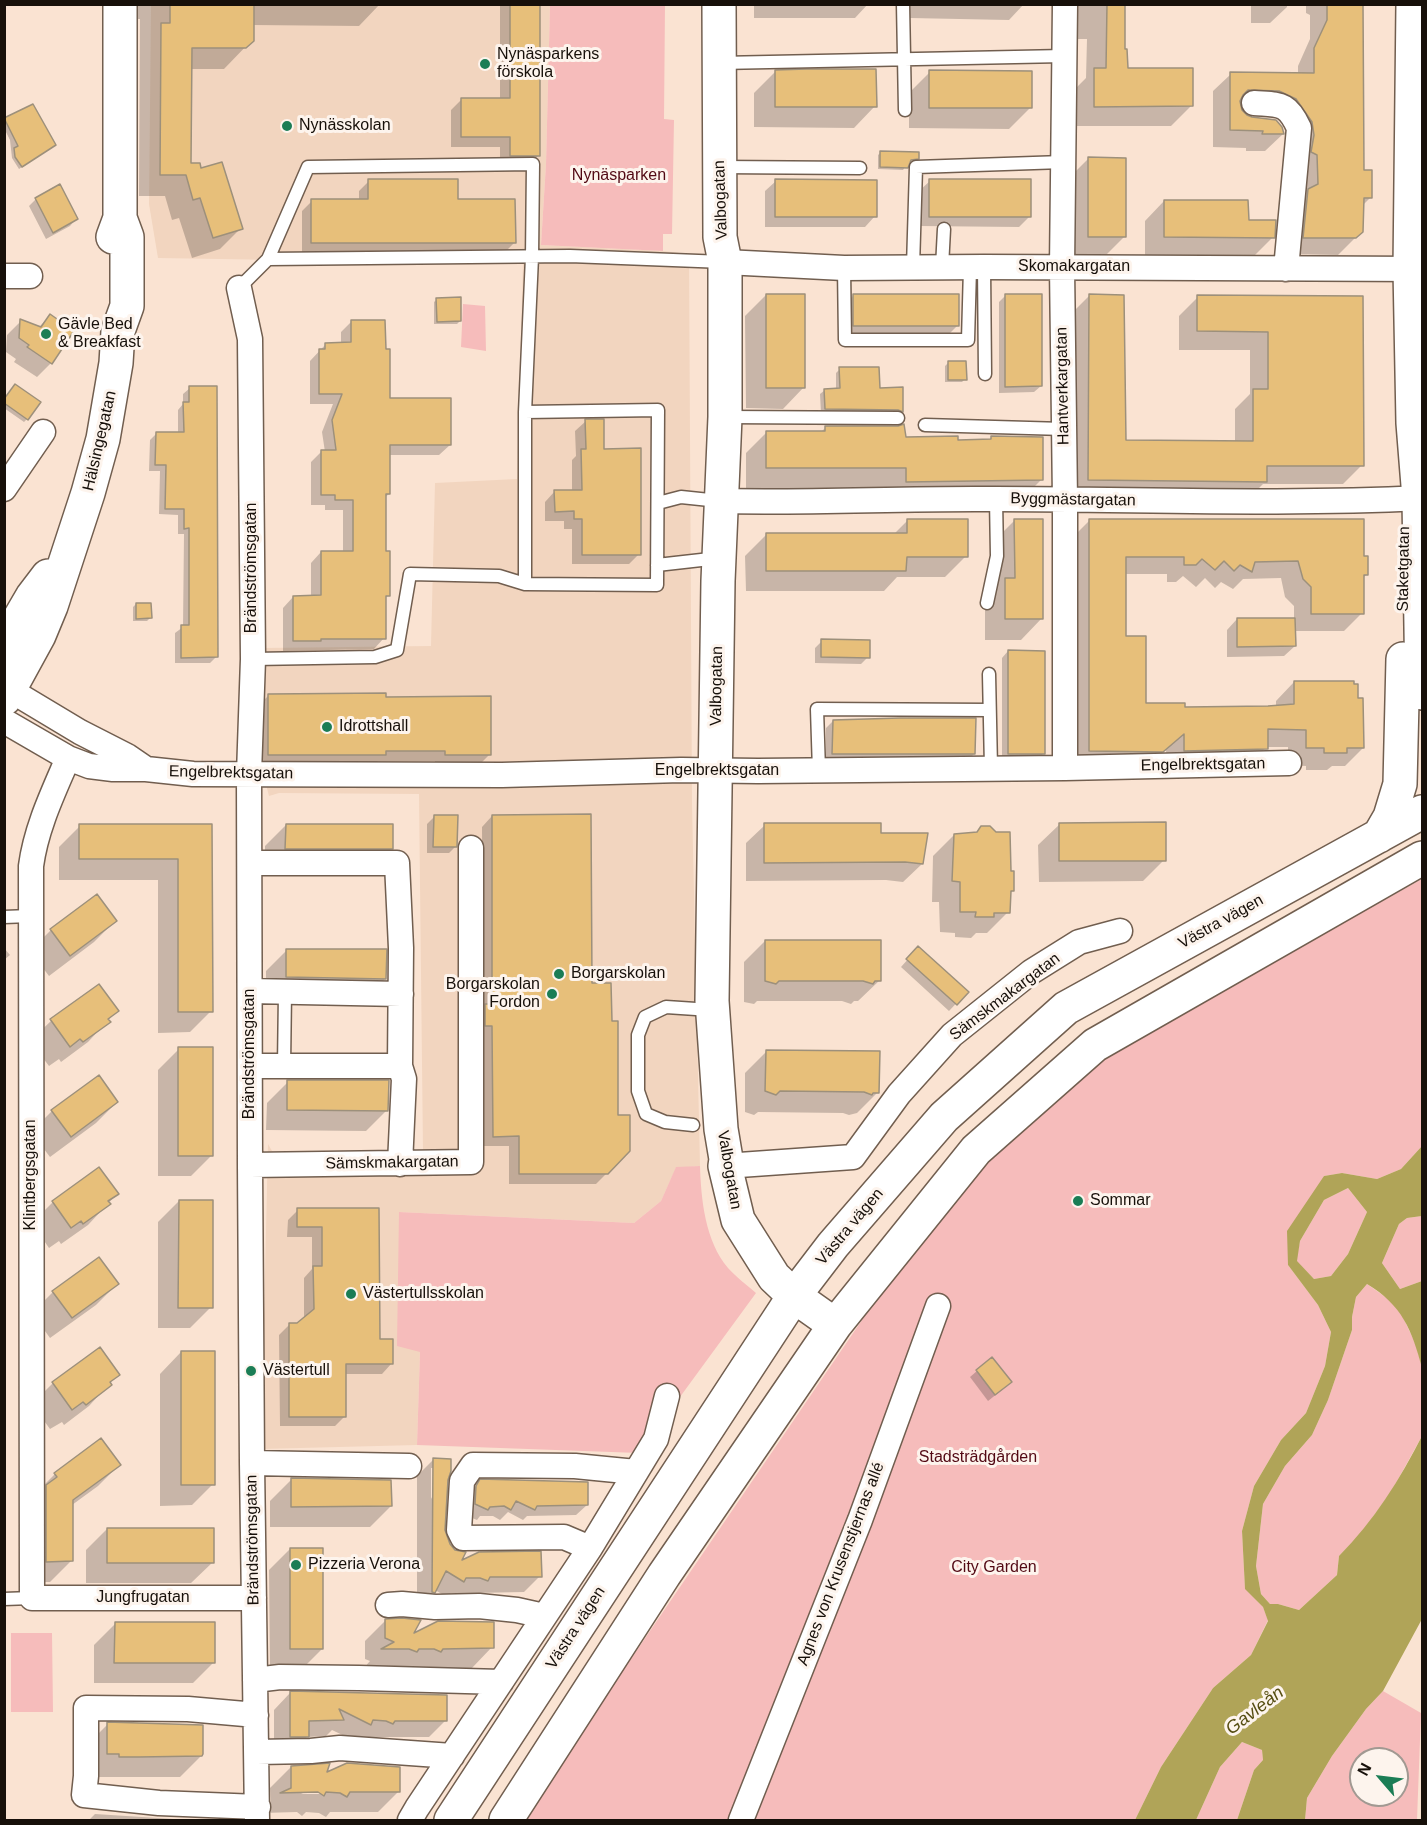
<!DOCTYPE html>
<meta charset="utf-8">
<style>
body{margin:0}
#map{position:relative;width:1427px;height:1825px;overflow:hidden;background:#fae3d2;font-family:Arial,sans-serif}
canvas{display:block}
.frame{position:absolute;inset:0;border:6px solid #17100a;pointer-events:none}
.north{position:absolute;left:1349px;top:1747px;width:60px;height:60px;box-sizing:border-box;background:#fdf4ed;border:2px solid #a19992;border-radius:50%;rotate:298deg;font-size:16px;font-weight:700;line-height:24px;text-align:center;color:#17100a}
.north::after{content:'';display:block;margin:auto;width:21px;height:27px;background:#1b7d55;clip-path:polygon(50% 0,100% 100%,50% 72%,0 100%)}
</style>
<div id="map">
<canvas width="1427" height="1825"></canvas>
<div class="frame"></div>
<div class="north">N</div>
</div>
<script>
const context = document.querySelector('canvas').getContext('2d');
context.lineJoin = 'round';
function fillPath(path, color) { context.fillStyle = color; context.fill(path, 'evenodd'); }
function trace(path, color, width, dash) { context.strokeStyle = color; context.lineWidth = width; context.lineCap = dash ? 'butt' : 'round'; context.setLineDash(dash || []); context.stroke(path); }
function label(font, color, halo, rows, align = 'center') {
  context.font = font + ' Arial,sans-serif'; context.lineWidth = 6; context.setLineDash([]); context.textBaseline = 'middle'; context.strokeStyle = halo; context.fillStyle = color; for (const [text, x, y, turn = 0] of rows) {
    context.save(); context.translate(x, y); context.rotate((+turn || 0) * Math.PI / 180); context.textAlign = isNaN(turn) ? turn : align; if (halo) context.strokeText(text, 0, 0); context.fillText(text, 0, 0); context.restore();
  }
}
fillPath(new Path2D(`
 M151,5H550L546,164L541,245L663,251L689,254L692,804L700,1166L676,1168L661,1201L634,1223L399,1212L420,1352L417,1445L261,1449L268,1144L272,1151L278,1154L423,1152L419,794L279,793L269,796L261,765L262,648L431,646L435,483L517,479L523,264L158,258L149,204Z`), '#f2d5bf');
fillPath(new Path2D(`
 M550,5H665L664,119L674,120L672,234H663V251L541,245L546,164Z
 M463,304L485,306L486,351L461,347Z
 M1422,879V1146L1401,1169L1377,1179L1342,1173L1324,1176L1288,1265L1318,1305L1331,1332L1325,1366L1306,1413L1281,1440L1254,1486L1242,1531L1245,1588L1263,1607L1268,1620L1251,1655L1213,1688L1161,1767L1135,1820H527L620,1675L890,1279L994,1152L1071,1080L1156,1026Z
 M700,1166C701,1199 705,1241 728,1268C736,1277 747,1285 756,1293L639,1453L417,1445L420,1352L397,1346L399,1212L634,1223L661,1201L676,1167Z
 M1348,1188L1367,1212L1348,1254L1331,1276L1314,1279L1296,1261L1300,1241L1324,1200Z
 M1422,1216V1281L1400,1289L1382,1263L1399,1224L1407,1218Z
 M1367,1284L1391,1301L1402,1315L1416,1345L1422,1368V1436L1391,1492L1359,1536L1339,1556L1337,1575L1299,1610L1278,1604H1270L1261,1594L1256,1566L1263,1504L1285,1466L1312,1435L1328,1400L1352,1330V1317L1356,1297Z
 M11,1633H52L53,1712H11Z
 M1383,1691L1421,1713L1417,1820H1305L1307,1798L1332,1756L1366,1709ZM1361,1759H1397V1795H1361Z
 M1242,1742L1262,1750L1263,1760L1254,1770L1237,1820H1196L1220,1767Z`), '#f6bcbb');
fillPath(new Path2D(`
 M1422,1146V1216L1407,1218L1399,1224L1382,1263L1400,1289L1422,1281V1368C1412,1330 1402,1305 1367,1284L1356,1297L1352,1317V1330L1328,1400L1312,1435L1285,1466L1263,1504L1256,1566L1261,1594L1270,1604H1278L1299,1610L1337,1575L1339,1556C1374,1521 1400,1479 1422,1436V1619L1383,1691L1366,1709L1332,1756L1307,1798L1305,1820H1237L1254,1770L1263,1760L1262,1750L1242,1742L1220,1767L1196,1820H1135L1161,1767L1213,1688L1251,1655L1268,1621L1263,1607L1245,1589L1242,1531L1254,1486L1281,1440L1306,1413L1325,1366L1331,1332L1318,1305L1288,1265L1287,1231L1324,1176L1342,1173L1377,1179L1401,1169ZM1348,1188L1367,1212L1348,1254L1331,1276L1314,1279L1297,1261L1300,1241L1324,1200Z`), '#b0a458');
fillPath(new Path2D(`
 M138,4H380L359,26L252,25V40L224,69H190V165L241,228L220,249L192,258L179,218L172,220L165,196H139L140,19H138Z
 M500,4H538V156L528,166H500V147H451V110L462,99H500Z
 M754,4H868L855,18H754Z
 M910,4H1024L1009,20L910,18Z
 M1068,4H1124V51L1126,70L1191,106L1171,126H1074V90L1086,78L1087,39H1068Z
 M1251,4H1287V7L1270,23H1251Z
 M1306,4H1362L1363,172L1370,198L1362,206V231L1338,255L1287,254L1295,140L1276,114L1261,108L1239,106L1246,116L1283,134L1265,151H1246V148L1213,147V91L1231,74H1298V66L1310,39V15L1306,13Z
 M775,72L875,106L854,128L754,127V93Z
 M930,72L1030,108L1009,129L909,128V93Z
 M32,106L51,148L19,169L12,158L10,140L4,128V120Z
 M881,152L917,158L909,162L903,170L878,169V155Z
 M1089,158L1124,237L1103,258L1068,257L1067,180Z
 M369,181L457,201L514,243L504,253L302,252V211L312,201H359V191Z
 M776,181L875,216L865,227H765V191Z
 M930,181L1030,216L1019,227L919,226V191Z
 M59,186L76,219L70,226L46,239L29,206L36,199Z
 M1164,201L1247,221L1273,237L1253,257L1145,256V221Z
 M766,295L804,387L783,409L746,408L745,316Z
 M853,296L958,325L944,339H840V309Z
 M1005,296L1041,386L1034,392L999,393V302Z
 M1089,296L1125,441L1235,442V409L1250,394V350H1179V316L1198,297H1362V465L1343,484H1263L1247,500L1070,498V315Z
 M437,299L460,321L457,324H434V302Z
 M50,316L51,363L37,377L14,362L16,359L6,352L7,335L21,321L39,327Z
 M352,321L388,399L450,445L439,455H389V494L384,498V552L389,595L384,599V638L374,649L283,651V608L293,597H311V563L321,552H343V510H325V505H311V462L321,452H325L322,432L333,404H310V361L326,344H341V332Z
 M948,363L965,379L962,382H945V366Z
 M840,369L878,389L902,411L898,415L821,413L820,394L825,390H836V373Z
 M190,388L216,657L210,663H175V633L183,627L184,534H178V515L159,514L160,471H149L150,440L157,433H178V410L183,404V394Z
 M4,400L27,419L24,422L4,408Z
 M586,421L602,450L639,554L629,564H572V529H564V521H545V502L555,491H572V460L576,456L575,431Z
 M826,427L905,438L957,441H988L991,438L1041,480L1020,501L886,489L746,488V453L767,432H821Z
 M1015,520L1042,618L1021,640H985V600L994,541Z
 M907,521L966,556L945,577H897L884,591H746L745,556L766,535H893Z
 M1089,521L1362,558L1366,575L1362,579V613L1344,631H1294L1295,646L1284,656L1227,657V630L1237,619H1294V606L1285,597L1281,578L1243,579L1233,589L1221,582L1215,588L1205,578L1196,587L1183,576L1176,582H1167V574H1125V638L1144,705L1183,708L1276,707V701L1294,682L1363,748L1345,766H1332L1327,770H1306V766L1288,765V747H1266L1248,767L1167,769L1166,749L1143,769L1071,768V539Z
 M136,604L150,618L147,621H133V607Z
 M822,641L868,657L861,664L815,663V648Z
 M1008,651L1044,753L1037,760H1002V658Z
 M269,695L384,698L490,754L479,765H435V761H378L374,765H259L258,706Z
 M833,721L974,754L967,761H826V728Z
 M492,816L590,985L617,1117L629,1151L596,1184H509V1146H483L482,827Z
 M434,817L456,846L449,853H427V824Z
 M1060,824L1164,860L1143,881L1039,882L1038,845Z
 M286,825L392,848L371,869H265V846Z
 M765,825L879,834L922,864L903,882L886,880L746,881V843Z
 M80,826H211V1011L190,1032L158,1033V880H59V847Z
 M976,834L1012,891L1009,894L1008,912L987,933H976L971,938L955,937V933L940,932L939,902H932L933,856L954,835Z
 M115,921L94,942L49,976L30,951L51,930Z
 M765,941L880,980L858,1001H854L851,1004L842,1001H757L754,1004L744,1002V962Z
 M4,948L10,955L4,960Z
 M918,948L967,992L949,1011L901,967Z
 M287,950L385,979L364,1000L266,998V971Z
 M117,1011L88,1042L61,1062L59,1059L49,1066L30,1041L51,1021Z
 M179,1049L212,1155L191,1176H158V1070Z
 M766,1052L878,1092L857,1113L849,1115L843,1113L758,1112L754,1115L745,1112V1073Z
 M288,1082L387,1110L366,1131L266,1130L267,1103Z
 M117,1102L96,1123L50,1157L31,1132L52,1111Z
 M98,1169L117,1194L88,1225L61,1244L59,1241L49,1248L32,1223L53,1202Z
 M179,1201L211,1307L190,1328H158V1222Z
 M377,1209L378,1341L392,1363L382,1374H345V1416L335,1426H280L279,1335L289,1325L298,1324L304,1319V1278L312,1269V1237H287L288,1220L298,1210Z
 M99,1259L117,1284L96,1305L50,1338L32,1313L53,1292Z
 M100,1349L118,1374L89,1406L64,1425L62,1422L50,1429L32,1404L53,1383Z
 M181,1352L213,1484L192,1505L160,1506V1374Z
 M977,1371L1003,1389L988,1401L970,1377Z
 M433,1460L443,1530L458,1563L540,1576L524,1592L474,1593L470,1596L464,1593H451L447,1597L435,1590L417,1608V1476ZM431,1468H434V1493L431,1499Z
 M119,1465L98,1486L72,1505L71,1561L50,1582H26L34,1495L55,1474Z
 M291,1480L391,1506L370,1527H270V1501Z
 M481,1481L587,1505L576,1515L527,1516L523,1520L508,1512L500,1520L493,1516H480L477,1520L465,1515L470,1492Z
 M107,1529L213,1562L191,1583H86V1550Z
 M290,1549L322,1649L301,1670H270L269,1570Z
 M386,1620L410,1636L492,1647L472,1668L363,1669L370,1661L365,1659V1641Z
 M115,1624L214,1662L193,1683H94V1645Z
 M290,1693L446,1720L429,1737H378L375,1740L369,1737L356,1736L353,1740L332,1730L326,1736L307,1737L291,1753H274V1710Z
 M108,1724L201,1756L180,1777H99V1774H86L87,1745Z
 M291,1767L324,1775L399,1791L378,1812H330L326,1817L319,1813L306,1812L302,1816L297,1812L262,1813L271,1804L270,1788ZM307,1791H325V1794H301Z
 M95,1814L189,1820H89Z`), '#0003');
const building = new Path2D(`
 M170,4H254V41L246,48H192L191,163H200L201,168L222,162L243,229L213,238L200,198L193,200L186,175H160L161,23H170Z
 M510,4H540V156H510V137H461V98H510Z
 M1107,4H1125V49H1127L1128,68H1193V106L1094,107V68H1106Z
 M1327,4H1363L1364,170H1372V198H1364L1363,232L1356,238H1303L1308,189L1318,184L1317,155L1311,152L1314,135L1312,122L1296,99L1279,91L1248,90L1243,95L1240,101L1242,110L1247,115L1252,117L1276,120L1282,127L1284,134H1262L1263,131L1230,130V72L1314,73V48L1327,20Z
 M807,69H876L877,107H775V70Z
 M929,70L1032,71V108H929Z
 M33,104L56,145L22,167L15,157L14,148L18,146L4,118Z
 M880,151L919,152V159L911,160L908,168L880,167Z
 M1088,157L1126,158V237H1088Z
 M368,179H458V199H515L516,243H311V199H368Z
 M775,179L877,180V217H775Z
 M929,179H1031V217H929Z
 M60,184L78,219L53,233L35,198Z
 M1164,200H1248L1249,220H1276L1275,238L1164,237Z
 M766,294H805V388H766Z
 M853,294H959V326H853Z
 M1005,294H1042V386L1005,387Z
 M1089,294L1124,295L1126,440L1253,441V389H1268V332L1197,331V295L1363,296L1364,466H1267V482L1088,480Z
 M461,297V321L437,322L436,298Z
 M50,314L74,331L52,364L27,347L29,345L19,338L20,319L41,327Z
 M351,320H385L386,349H390V398H451V445H390V494H386V551H390V596H386V639H321V641H293V596L321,595V551H353V500H335V495H321V450H336L332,420L342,394H319V349H325V343L351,342Z
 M948,361H966L967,380H948Z
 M839,367H879L880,388L903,387V412L898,410L825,409L824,389L840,388Z
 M15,384L41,402L28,420L4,403V399Z
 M189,386H217L218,657L181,658V625H189V528L184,529V509H165L166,465H155L156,432H184L183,402H189Z
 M585,419H604V449L641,448V555H582V519H574V511L555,512L554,490H582L581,449H586Z
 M904,424L906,437L958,436V440L991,439V436L1043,437V480L906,482V468H766V431H825V426H898Z
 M907,519H968V557H907L906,571H766V533H907Z
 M1014,519H1043V619H1005V578H1015Z
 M1089,519H1364V556H1368V575H1364V614H1311V587L1303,579L1298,561L1255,562L1252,572L1240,565L1234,571L1224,561L1215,570L1202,559L1196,565H1184V557H1126V636H1146V703H1185V707L1268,706L1294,704V681H1354V684H1358V698H1363L1364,748H1347V753H1324V748H1306V730L1268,729V749L1184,751V734L1163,752L1089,751Z
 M136,603H151L152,618L136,619Z
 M1237,618H1295L1296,646L1237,647Z
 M821,639L870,640V658L821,657Z
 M1008,650L1045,651V754H1008Z
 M386,693V697L491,696V755H445V751H386V755H268V694Z
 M900,718H976L975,754H832L833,720Z
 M591,814L592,983H611L612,1021H618V1115H630V1151L608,1174H519V1136L493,1137L492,1026H485V1004H492V815Z
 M434,815H458L457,847H433Z
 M1166,822V861H1059V823Z
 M764,823H881V833H928L923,864L905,862L764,863Z
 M79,824H212L213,1012H178V859H79Z
 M286,824H393V849H285Z
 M981,826H990L996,832H1010L1011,871H1014V891H1011L1010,913H994V917H975L976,912H960V882L952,881L954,834L977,832Z
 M97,894L117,921L70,956L50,929Z
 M765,940H881V981H875L873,984L863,981H779L776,984L765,981Z
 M918,946L969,992L957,1005L906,959Z
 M286,949H387L386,979L286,977Z
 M99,984L119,1011L108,1019L111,1022L83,1042L80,1039L70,1047L50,1019Z
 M178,1047H213V1156H178Z
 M766,1050L880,1051L879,1093H873L872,1095L864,1092L780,1091L776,1095L765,1091Z
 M99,1075L118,1102L71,1137L51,1110Z
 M287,1080H389L388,1111L287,1110Z
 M99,1167L119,1194L108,1201L111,1204L83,1224L81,1221L71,1228L52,1201Z
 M179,1200H213V1308H178Z
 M297,1208H379L380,1339H393V1364H346V1417H289V1323H297L314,1309L313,1266H322V1227H297Z
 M99,1257L119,1284L72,1318L52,1291Z
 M100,1347L120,1375L110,1382L112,1385L86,1405L83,1402L72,1410L52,1382Z
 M181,1351H215V1485H181Z
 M992,1357L1012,1382L995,1395L976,1370Z
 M101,1438L121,1465L73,1500V1561L46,1562V1485L57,1477L54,1473Z
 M433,1458L451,1459V1471L448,1480L445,1530L450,1544L455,1550L466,1552L462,1560L479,1552L541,1551L542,1577H490L488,1581L480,1578H466L464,1582L446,1571L435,1593L432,1592Z
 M291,1478L391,1480L392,1506L291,1507Z
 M480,1479L588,1482V1505L537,1506L535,1510L516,1501L511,1510L504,1506L490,1507L488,1510L475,1504L476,1486Z
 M107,1528H214V1563H107Z
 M290,1548H323V1649H290Z
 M402,1618L421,1620L414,1633L438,1621L494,1622V1648L443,1649L441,1652L434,1649H419L417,1652L409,1649H381L394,1642L385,1638V1619Z
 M115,1622H215V1663H114Z
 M290,1691L447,1695V1721H395L393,1724L386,1721L373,1720L371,1725L339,1709L344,1720L309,1721V1737H290Z
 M107,1722L203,1725V1754L202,1756L139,1757H119V1754H107Z
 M330,1763L327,1772L347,1763L400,1767V1792H350L347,1797L340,1793L326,1792L324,1796L318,1792L280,1793L291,1788V1766Z`);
fillPath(building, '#e7bf7a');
trace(building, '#9d907b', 1.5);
const lane = new Path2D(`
 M903,4L905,110
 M720,63L1064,56
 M720,167L860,168
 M268,259L570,256L724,262
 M913,267L916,167L1063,162
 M942,267L944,229
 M984,267L985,374
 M844,268L845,340H968L970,268
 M239,288L268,259L308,167L533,164L532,257L525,412V584L499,576L410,574L397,650L375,657L253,659
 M726,417L898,418
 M925,425L1064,429
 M658,503L681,497L719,501
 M657,565L719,558
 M525,584L657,585L658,410L525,412
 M987,603L997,556L996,499
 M989,674L991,768
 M819,771L817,709L989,710
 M4,917L30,916
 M284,1066L285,992
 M693,1125L665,1122L646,1114L638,1091V1035L645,1017L666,1007L711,1010
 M4,1599L32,1598`);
const street = new Path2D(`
 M1065,4L1062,267L1065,501V768
 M1254,103C1280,105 1287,102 1299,128L1286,269
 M725,262L844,268L984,267L1422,269
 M4,276H30
 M239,288L250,339L253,659L249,774L250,1165L252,1463L257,1820
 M4,489L43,432
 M723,501C814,503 905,498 995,499C1138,499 1280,505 1422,498
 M4,690H10L80,732L127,756L146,769
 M4,721L68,758L89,766L113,769H146L193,774L502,775L681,770L758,771L1065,768L1289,763
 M68,758C53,793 36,828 31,866L32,1598H254
 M250,863H397L401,948L400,1066L404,1079L400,1164
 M250,991L401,994
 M250,1066H400
 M250,1165L471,1162V848
 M725,1166L853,1157L899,1094L952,1035L1031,972L1079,942L1120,931
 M252,1463L409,1466
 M590,1548L564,1537L463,1538L459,1530L462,1481L473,1465L575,1466L636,1472
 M388,1605L402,1604L435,1607L479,1606L517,1610L544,1616
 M255,1680L280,1677L359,1678L501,1682
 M256,1715L188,1709L86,1708V1776L84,1795L159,1803L258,1807
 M257,1752L311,1751L340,1748L452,1756
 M410,1820L417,1808L590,1548L656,1439L667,1396
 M741,1820L860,1520L938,1306`);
const secondary = new Path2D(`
 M719,4L720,237L725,262V417L718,581L712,1001L721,1129L726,1159L725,1166L738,1220L774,1277L794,1296L835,1325
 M1413,4L1410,269L1413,423L1419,498L1422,693
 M113,237L120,218V4
 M4,645L32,597L48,576
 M4,699L39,635L51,606L88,493L103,439L116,363L118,331L127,306V237L120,218
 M1379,836L1390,817L1400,784L1403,659
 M451,1820L794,1296L833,1245L944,1117L1066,1008L1422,812
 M506,1820L664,1575L835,1325L976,1150L1095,1045L1422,858`);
trace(lane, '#715e4f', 15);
trace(street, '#715e4f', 27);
trace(secondary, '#715e4f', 36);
trace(lane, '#fff', 12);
trace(street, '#fff', 24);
trace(secondary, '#fff', 33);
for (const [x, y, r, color] of [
 [485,64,6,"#1b7d55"],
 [287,126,6,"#1b7d55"],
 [46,334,6,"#1b7d55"],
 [327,727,6,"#1b7d55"],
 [559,974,6,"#1b7d55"],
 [552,994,6,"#1b7d55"],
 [1078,1201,6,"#1b7d55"],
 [351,1294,6,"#1b7d55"],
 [251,1371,6,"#1b7d55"],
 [296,1565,6,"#1b7d55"]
]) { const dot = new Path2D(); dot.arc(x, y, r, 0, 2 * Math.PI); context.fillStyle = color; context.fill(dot); trace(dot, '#fdf4ed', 2); }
label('16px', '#17100a', '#fdf4ed', [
 ["Nynäsparkens",497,55],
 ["förskola",497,73],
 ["Nynässkolan",299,126],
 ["Gävle Bed",58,325],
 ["& Breakfast",58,343],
 ["Idrottshall",339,727],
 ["Borgarskolan",571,974],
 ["Borgarskolan",540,985,"right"],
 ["Fordon",540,1003,"right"],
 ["Sommar",1090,1201],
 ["Västertullsskolan",363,1294],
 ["Västertull",263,1371],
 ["Pizzeria Verona",308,1565]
], 'left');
label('16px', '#520914', '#fdf4ed', [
 ["Nynäsparken",619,176],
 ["Stadsträdgården",978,1458],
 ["City Garden",994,1568]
]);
label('16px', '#17100a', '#fdf4ed', [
 ["Valbogatan",721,200,-92],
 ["Skomakargatan",1074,267],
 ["Hantverkargatan",1063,386,-91],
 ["Hälsingegatan",100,441,-77],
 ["Byggmästargatan",1073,500,1],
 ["Brändströmsgatan",252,568,-90],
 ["Staketgatan",1404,569,-89],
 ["Valbogatan",717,686,-89],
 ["Engelbrektsgatan",1203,765,-1],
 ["Engelbrektsgatan",717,771],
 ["Engelbrektsgatan",231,773,1],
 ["Västra vägen",1221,922,-29],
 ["Sämskmakargatan",1005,997,-37],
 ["Brändströmsgatan",250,1054,-90],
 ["Sämskmakargatan",392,1163,-1],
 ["Valbogatan",729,1170,80],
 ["Klintbergsgatan",31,1175,-90],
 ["Västra vägen",850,1227,-50],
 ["Brändströmsgatan",253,1540,-91],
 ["Agnes von Krusenstjernas allé",841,1564,-69],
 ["Jungfrugatan",143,1598],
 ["Västra vägen",576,1628,-57]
]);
label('italic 18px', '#574e13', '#fdf4ed', [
 ["Gavleån",1255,1711,-37]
]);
</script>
